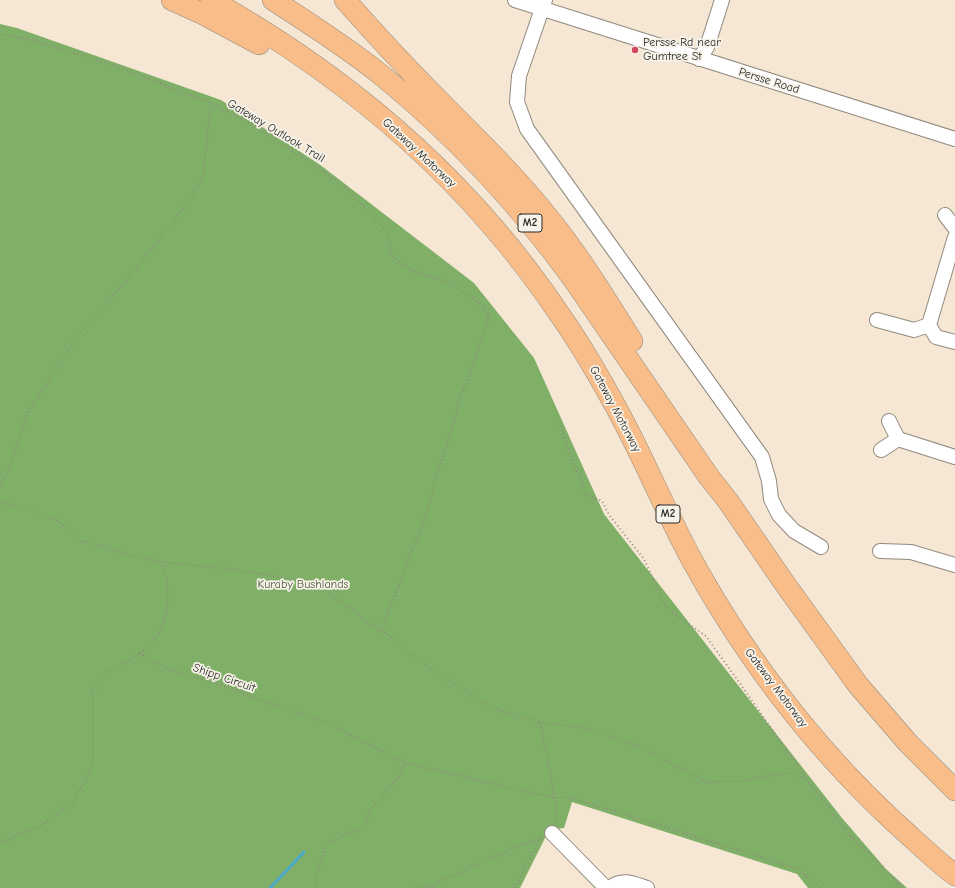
<!DOCTYPE html>
<style>
body{margin:0}
canvas{display:block;background:#f5e7d3}
</style>
<canvas width="955" height="888"></canvas>
<script>
const context = document.querySelector('canvas').getContext('2d');
context.lineJoin = 'round';
function fillPath(path, color) { context.fillStyle = color; context.fill(path, 'evenodd'); }
function trace(path, color, width, dash) { context.strokeStyle = color; context.lineWidth = width; context.lineCap = dash ? 'butt' : 'round'; context.setLineDash(dash || []); context.stroke(path); }
function label(font, color, halo, rows, align = 'center') {
  context.font = font + ' "Comic Neue",sans-serif'; context.lineWidth = 3.5; context.setLineDash([]); context.textBaseline = 'middle'; context.strokeStyle = halo; context.fillStyle = color; for (const [text, x, y, turn = 0] of rows) {
    context.save(); context.translate(x, y); context.rotate((+turn || 0) * Math.PI / 180); context.textAlign = isNaN(turn) ? turn : align; if (halo) context.strokeText(text, 0, 0); context.fillText(text, 0, 0); context.restore();
  }
}
fillPath(new Path2D(`
 M0,24L17,28L221,100L319,164L474,283L534,358L604,514L842,818L886,869L907,888H808L797,874L572,802L564,828L549,830L520,888H0Z`), '#80af68');
trace(new Path2D(`
 M270,888L304,852`), '#4ca9ca', 3);
const minor = new Path2D(`
 M515,0L955,139
 M545,0L519,76L517,102L527,129L762,457L769,481L771,499L779,515L794,531L821,547
 M699,59L707,47L722,0
 M945,215L955,228
 M955,237L929,325L936,337L955,342
 M877,320L914,330L929,325
 M898,439L955,457
 M881,450L898,439L889,421
 M880,551L911,552L955,565
 M552,833L606,888
 M609,888C623,878 632,883 647,888`);
const highway = new Path2D(`
 M172,0L203,14L259,44
 M211,0C350,78 471,182 560,315C579,342 596,371 612,400C642,453 664,509 693,562C750,665 823,759 911,837C925,850 939,863 955,875
 M273,0C309,23 346,47 380,74C454,134 518,203 574,280L709,477L728,501L785,584L858,685L908,743L955,790
 M345,0C369,27 393,54 419,80C462,125 508,167 547,216C579,255 605,298 632,341`);
trace(minor, '#90897f', 16);
trace(highway, '#90897f', 22);
trace(new Path2D(`
 M0,34L34,40L124,69L211,103L251,124L324,172L347,189L389,234L390,253L402,265L417,273L448,281L482,305L489,317L459,403L426,514L381,632
 M559,422L585,494L602,501L609,515L644,559L667,609L706,636L741,685L806,778L848,833L903,888
 M0,487L5,477L30,409L77,336L136,269L192,197L203,175L211,103
 M0,501L5,504L27,508L58,521L81,541L111,550L162,562C171,587 171,618 154,640C151,645 144,649 140,653L158,665L244,693L268,703L287,708L309,717L331,725L405,763L400,775L370,811L364,827L326,843L314,888
 M162,562L231,569L317,583L381,632L387,634L415,658L490,707L540,722
 M405,763L555,798L569,797L798,869L821,888
 M554,821L557,815L555,798L540,722L592,729L642,748L707,782L743,781L772,775L788,773L805,778
 M0,843L40,826L73,802L93,766V691L108,672L140,653
 M416,888L429,887L513,848L540,839
 M515,888L541,837`), '#90897f', 2, [1, 3]);
trace(minor, '#fff', 14);
trace(highway, '#f8bd89', 21);
for (const [x, y, r, color] of [
 [635,50,4,"#d1495b"]
]) { const dot = new Path2D(); dot.arc(x, y, r, 0, 2 * Math.PI); context.fillStyle = color; context.fill(dot); trace(dot, '#f7f3e8', 1.5); }
for (const [x, y, w] of [
 [530,223,24],
 [668,514,24]
]) { const box = new Path2D(); box.roundRect(x - w / 2, y - 9, w, 18, 3); context.fillStyle = '#f7f3e8'; context.fill(box); trace(box, '#2b2b2b', 1); }
label('bold 11px', '#2b2b2b', null, [
 ["M2",530,223],
 ["M2",668,514]
]);
label('12px', '#2b2b2b', '#f7f3e8', [
 ["Persse Rd near",643,43],
 ["Gumtree St",643,57]
], 'left');
label('12px', '#2b2b2b', '#f7f3e8', [
 ["Persse Road",769,81,17],
 ["Gateway Outlook Trail",276,131,31],
 ["Gateway Motorway",419,153,43],
 ["Gateway Motorway",615,409,62],
 ["Shipp Circuit",224,678,19],
 ["Gateway Motorway",776,688,53]
]);
label('12px', '#4e5b42', '#f7f3e8', [
 ["Kuraby Bushlands",303,585]
]);
</script>
